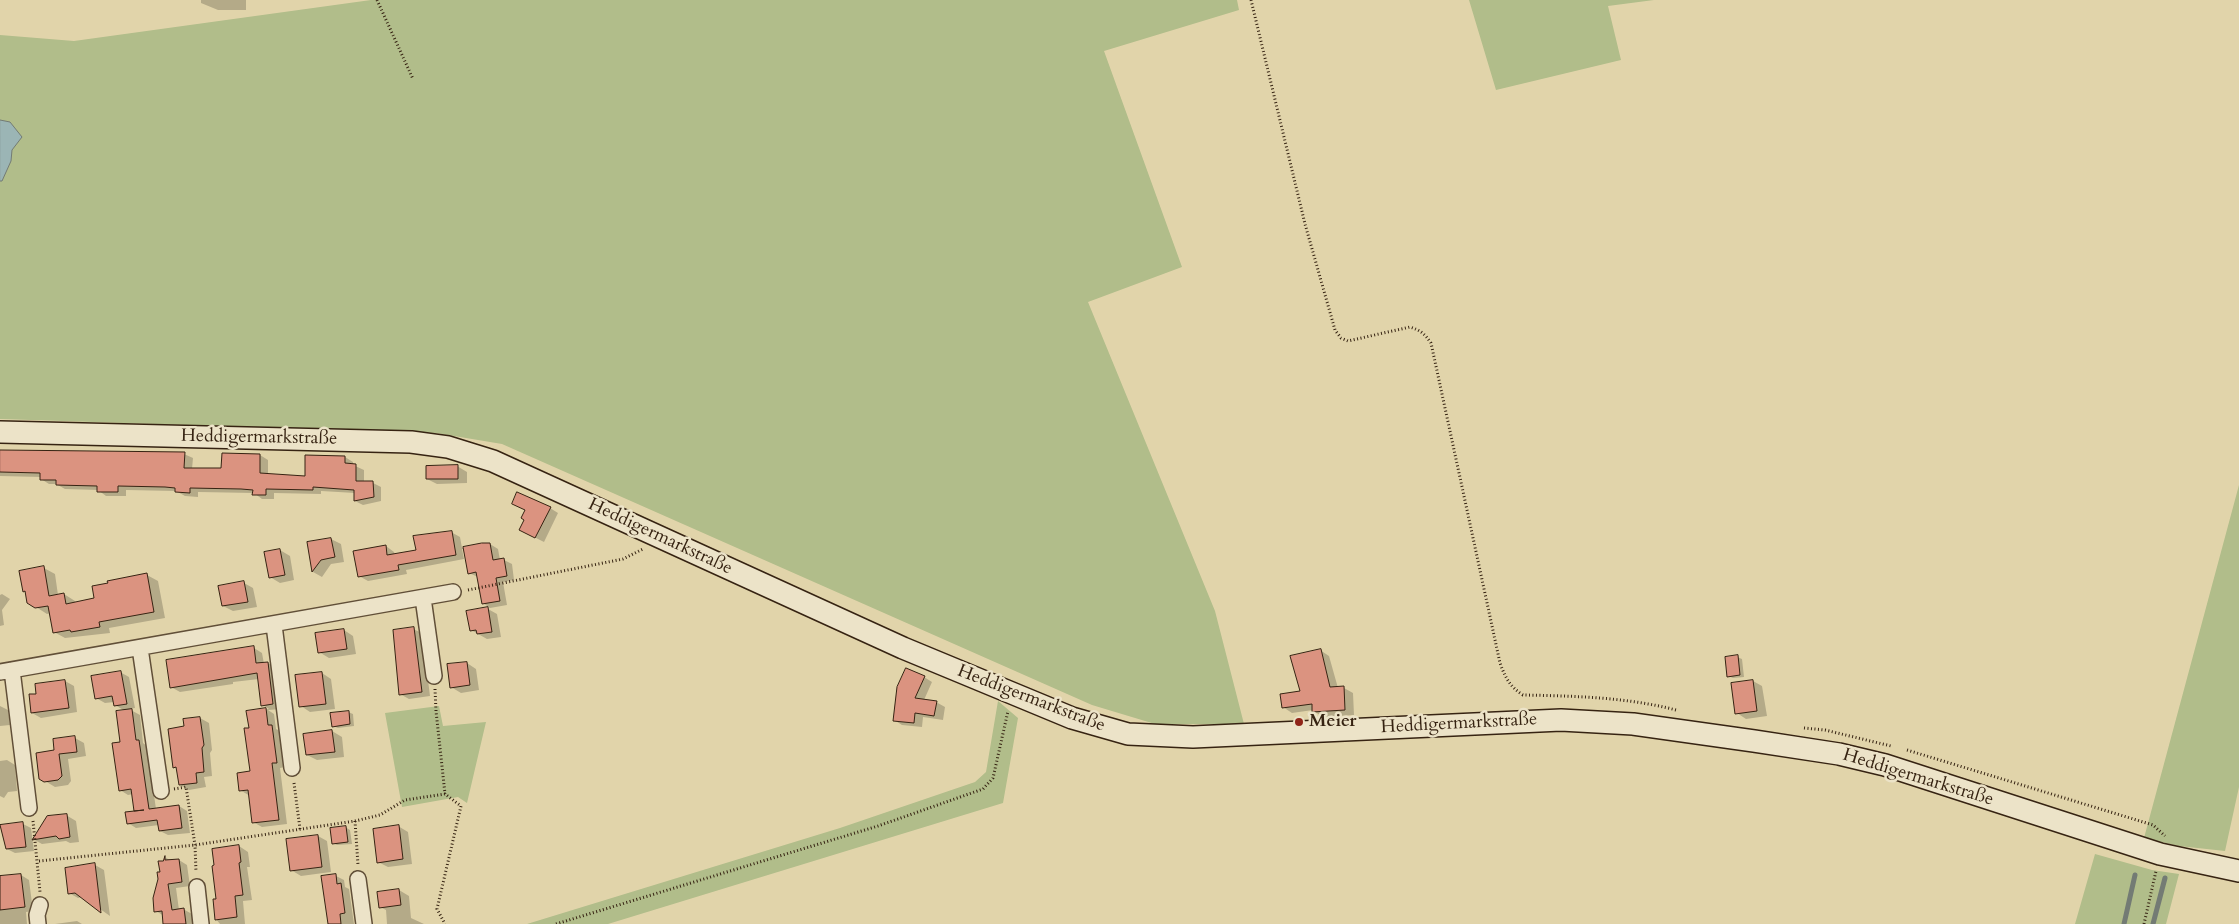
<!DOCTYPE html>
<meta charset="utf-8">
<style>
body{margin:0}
canvas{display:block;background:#e1d4aa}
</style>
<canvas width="2239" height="924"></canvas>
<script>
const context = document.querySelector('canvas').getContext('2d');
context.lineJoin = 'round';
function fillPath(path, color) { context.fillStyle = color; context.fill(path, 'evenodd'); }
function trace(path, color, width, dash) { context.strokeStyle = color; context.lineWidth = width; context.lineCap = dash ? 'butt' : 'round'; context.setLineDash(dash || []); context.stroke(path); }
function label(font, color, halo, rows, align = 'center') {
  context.font = font + ' Cardo,serif'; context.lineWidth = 5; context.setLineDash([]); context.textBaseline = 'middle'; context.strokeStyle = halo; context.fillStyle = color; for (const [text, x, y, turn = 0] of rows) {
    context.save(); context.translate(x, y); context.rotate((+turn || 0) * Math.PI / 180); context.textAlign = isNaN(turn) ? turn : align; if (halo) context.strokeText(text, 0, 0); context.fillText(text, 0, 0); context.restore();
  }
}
fillPath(new Path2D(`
 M371,0H1237L1239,10L1104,51L1182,267L1088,302L1215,611L1244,724H1155L1092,705L502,444L436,433L0,419V35L74,41Z
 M1469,0H1654L1608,6L1621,60L1496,90Z
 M2239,485V787L2225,851L2179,846L2144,838Z
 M998,701L1018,718L1003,803L608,924H527L840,828L975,782L986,772Z
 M439,706L443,726L486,722L467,803L458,797L402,807L385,713Z
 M2095,854L2152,870L2179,874L2166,924H2075Z`), '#b1bd8a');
const water = new Path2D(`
 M0,120L10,122L22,137L12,150L11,161L2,181H0Z`);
fillPath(water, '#9bb5b5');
trace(water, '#737b74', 1);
fillPath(new Path2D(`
 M201,0H246V10H218L201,3Z
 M0,451L184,454L193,458L192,469H223L260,455L268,460V475L306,477L345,457L353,462V465L364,470V483H373L381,487V501L363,505L355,501V493L321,491V494L274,493V499H262L254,493L198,492V497L185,496L176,491L126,490V496H106L98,490L65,489L56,484H49L41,479V477L0,476V489Z
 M457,466L467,472V483L437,484L427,479Z
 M550,508L558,513L544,542L520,530Z
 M451,532L460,537L462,548L490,544L498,549L500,560H504L512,564L514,580L503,582L507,605L490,608L483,603L478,577L469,573L465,549H462L464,559L406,570L407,574L368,581L359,576L386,546L394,552L395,555L417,551Z
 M331,539L341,544L344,562L331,564L322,577L313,572L308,543Z
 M280,550L290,556L294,580L280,583L270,577Z
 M44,568L55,574L58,595L64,594L75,601L76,603L95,599L147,575L158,581L165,618L109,628L110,633L65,638L54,632L51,613L47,614L36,607L24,591Z
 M244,583L253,588L257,607L233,611L223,606Z
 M2,594L10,599L2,610L4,625L0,626V595Z
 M488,609L497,614L501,637L487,639L471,630Z
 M413,629L422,633L430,696L409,699L400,694L396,664L398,663Z
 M344,630L353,636L356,654L329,658L319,652Z
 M254,648L262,653L264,664L268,663L276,668L281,709L268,710L274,714L276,729L280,731L285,767L280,768L287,824L262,827L253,822L250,796L240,790L251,772L248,712L269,709L263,705L259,679L233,682V684L180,692L171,687Z
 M1320,650L1329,656L1338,688H1344L1353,693L1354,715L1322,717L1313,710L1292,713L1283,707L1301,692Z
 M1737,657L1742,659L1744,677L1733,678L1728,676Z
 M467,663L476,669L479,690L461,693L451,687Z
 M120,672L129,677L135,708L129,709L140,715L143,743L147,746L156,809L179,806L187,811L190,833L168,835L160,831L159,825L136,828L128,823L138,812L135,810L133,794L128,795L120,790L121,743L125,711L115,705L114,702L105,703L96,698Z
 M322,673L331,679L335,709L310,712L301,706Z
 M924,677L932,682L924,700L936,702L945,707L943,720L923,717L922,727L902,725L894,720Z
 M65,681L74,686L77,712L41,718L32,713L37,695Z
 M1753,681L1762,686L1767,716L1746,719L1737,713Z
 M0,706L8,710L10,725L0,726Z
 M348,712L353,714L354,726L338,728L333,726Z
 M200,718L209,723L212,750L210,753L212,776L204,777L206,787L189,790L180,785L178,769L174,767L186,728Z
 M332,731L342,737L344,757L317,760L307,755Z
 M75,738L84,743L86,756L68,759L71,781L68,785L55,787L45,781L56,752Z
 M7,760L15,765L17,791L8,792L4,798L0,796V761Z
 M66,815L76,821L79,842L70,843L66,841L42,844L33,839Z
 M23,824L31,828L34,851L15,853L7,849Z
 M398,826L408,832L412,864L388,867L378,862Z
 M345,827L350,830L352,844L337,845L333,843Z
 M318,836L327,841L331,872L301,876L291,870Z
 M239,846L248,852L250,867H247L252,900L243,901L245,924H220L216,919L217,900Z
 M165,857L171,861L179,860L187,865L190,886L176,888L179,910L183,909L192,914L193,924H165L164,916L156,911Z
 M95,865L104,870L110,916L83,897L78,898L69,893Z
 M21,875L29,880L33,911L26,912L27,924H0V878Z
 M336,876L344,880L345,887L349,889L354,924H329Z
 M399,890L409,896L411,918L424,924H387L386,910L380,907Z
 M77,921L82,924H55Z`), '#0003');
trace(new Path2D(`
 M2124,924L2135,875
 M2153,924L2165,878`), '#737b74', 5);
const building = new Path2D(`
 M0,450L185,452L184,468H221L222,453L260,454V473L305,476V455L345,456V463L356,464V481H373L374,497L354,501V490L313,487V490L266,489V495H252L253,490L241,489L190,488V493L175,492V488L165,487L118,486V492H97V486L56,485V480H40V473L0,472Z
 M458,465V479H426V466Z
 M517,492L551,507L535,538L519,530L524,520L521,518L525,510L512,504Z
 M452,531L456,555L398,565L399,570L358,577L353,551L386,545L387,555L416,550L413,536Z
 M331,538L335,557L321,560L312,572L307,542Z
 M482,543H490L493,560L504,558L507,576L496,578L500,601L482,604L476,572L468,574L463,547Z
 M280,549L285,575L269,578L264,552Z
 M44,566L49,596L64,593L66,604L94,598L92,586L108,583L107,581L147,573L154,612L99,622L100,627L71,632L70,630L53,633L48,606L35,608L27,603L25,591L23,592L19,571Z
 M244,581L248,602L222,606L218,586Z
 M488,607L492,632L477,634L476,630L470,631L466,611Z
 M414,627L422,692L399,695L393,630Z
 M344,629L347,649L318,653L315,633Z
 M254,646L256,663L268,662L273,704L261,706L257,673L170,688L166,660Z
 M1321,649L1330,687L1344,686L1345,710L1312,712V704L1282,708L1280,694L1300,691L1290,656Z
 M1738,655L1740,675L1727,677L1725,657Z
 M467,662L470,685L450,688L447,664Z
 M906,668L925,676L915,698L937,701L934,716L915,713L914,723L893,721L897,687Z
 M121,671L127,704L114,706L112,696L95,699L91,676Z
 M322,672L326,704L299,707L295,675Z
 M65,680L69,708L31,713L29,694H36L35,684Z
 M1753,680L1757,711L1735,714L1731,683Z
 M266,708L268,725H272L277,763H272L279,820L252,823L248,790L239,791L237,773L250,771L244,728H249L246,711Z
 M132,709L136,740H139L149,809L179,805L182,828L159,831L157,820L127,824L125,812L144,810L134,811L131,789L119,791L112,743L120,742L116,711Z
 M349,711L350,724L332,727L330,713Z
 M200,717L204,745L202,748L204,772L196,773L197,783L179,785L176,767L173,768L168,729L184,726L183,719Z
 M332,730L335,752L306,755L303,734Z
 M75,736L77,752L59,754L62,776L58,780L44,782L39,779L36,753L54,750L53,739Z
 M67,814L70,837L59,839L56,836L32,840L47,816Z
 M23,822L26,847L6,849L0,825Z
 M399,825L403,859L377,863L373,829Z
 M346,826L348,842L332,844L330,828Z
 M318,835L322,867L290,871L286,839Z
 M239,845L241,862L239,863L243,895L235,896L237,917L215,920L213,899H216L212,866L214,865L212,849Z
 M165,856V860L179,859L182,882L168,884L172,910L184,908L186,924H163L162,911L154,912L153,898L158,879L157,872H160L158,861H163Z
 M95,863L101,913L75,893L68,894L65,868Z
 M21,874L25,907L0,910V876Z
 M336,874L337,884L341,883L345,913L340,914L341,924H328L321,876Z
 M399,889L401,905L379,908L377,892Z`);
fillPath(building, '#db9380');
trace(building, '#362312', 1);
const street = new Path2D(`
 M423,598L434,676
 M274,625L292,768
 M140,648L161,791
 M12,670L29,808
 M0,672L453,592
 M358,879L364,924
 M197,887L201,924
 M38,924L37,915L40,905`);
const secondary = new Path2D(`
 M0,432L411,442L448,447L493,461L903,648L1072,718L1128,734L1193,737L1561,720L1633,724L1754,741L1839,754L1885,765L2160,854L2239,871`);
trace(street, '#614f38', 18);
trace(secondary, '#362312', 24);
trace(new Path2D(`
 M377,0L413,79
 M1251,0L1305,224L1335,330L1341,338L1348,341L1410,327C1420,330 1425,334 1431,343L1500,663C1505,677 1510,687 1523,695C1573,696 1626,697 1676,710
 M468,590L623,559L643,549
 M435,689L436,711L445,794
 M1804,728L1825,730L1891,746
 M1907,750L2153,825L2165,836
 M294,783L300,829
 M174,789L186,787L195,845L196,872
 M33,821L40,892
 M355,821L358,865
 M39,861L195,845L355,821L380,815L405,800L445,794L461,806L437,909L445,924
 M556,924L878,826L983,789L993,778L1008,711
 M2144,924L2156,871`), '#362312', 3, [1, 2.5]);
trace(street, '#ece3c8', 15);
trace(secondary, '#ece3c8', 21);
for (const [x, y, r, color] of [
 [1299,722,5,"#8f2418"]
]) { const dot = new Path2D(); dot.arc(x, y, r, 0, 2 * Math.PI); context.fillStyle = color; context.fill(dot); trace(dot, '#ece3c8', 2); }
label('18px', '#362312', '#ece3c8', [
 ["Heddigermarkstraße",259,438,1],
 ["Heddigermarkstraße",660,537,25],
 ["Heddigermarkstraße",1031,699,21],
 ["Heddigermarkstraße",1459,724,-3],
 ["Heddigermarkstraße",1918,778,17]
]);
label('bold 18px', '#362312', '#ece3c8', [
 ["Meier",1309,722]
], 'left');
</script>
